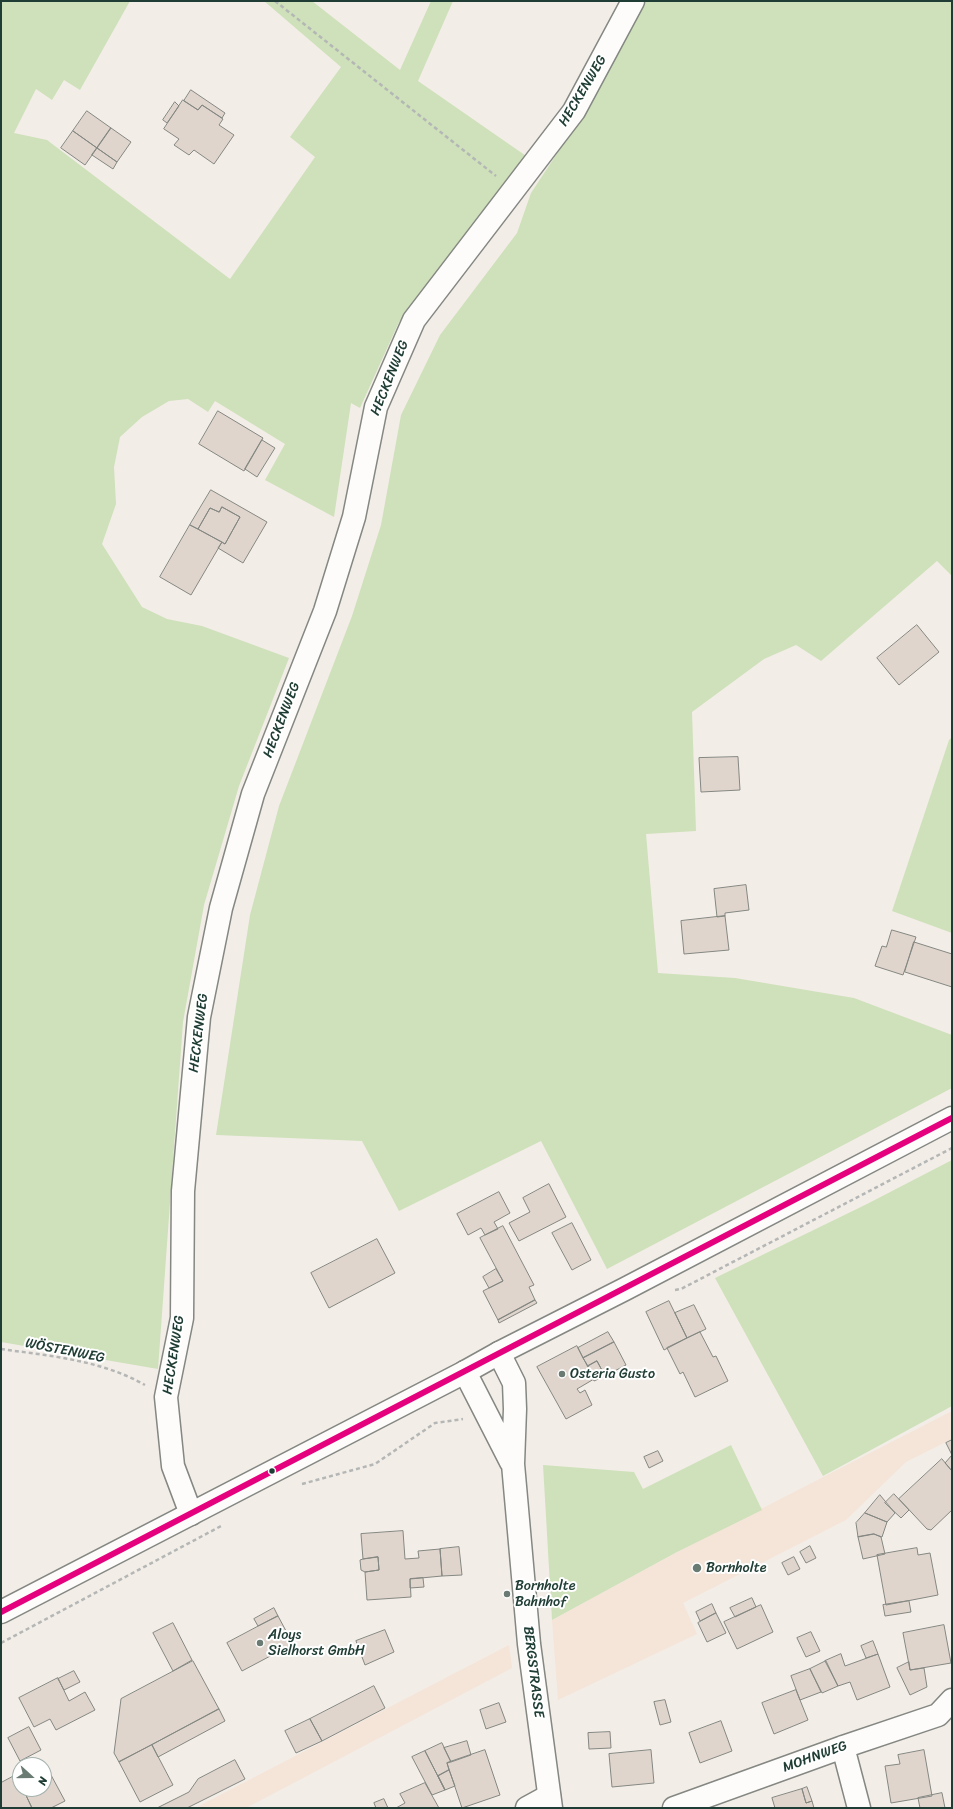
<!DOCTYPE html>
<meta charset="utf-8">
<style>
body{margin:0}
#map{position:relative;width:953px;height:1809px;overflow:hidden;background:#f3ede7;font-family:Sriracha,sans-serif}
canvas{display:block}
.frame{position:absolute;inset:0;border:2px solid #1f3d34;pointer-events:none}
.north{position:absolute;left:12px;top:1757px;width:40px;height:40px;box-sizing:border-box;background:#fff;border:1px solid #a5b1ae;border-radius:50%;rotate:111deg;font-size:11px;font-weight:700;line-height:16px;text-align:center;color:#1f3d34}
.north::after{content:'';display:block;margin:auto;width:14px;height:18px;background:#697b73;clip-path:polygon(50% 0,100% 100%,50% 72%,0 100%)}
</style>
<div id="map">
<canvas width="953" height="1809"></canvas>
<div class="frame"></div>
<div class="north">N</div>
</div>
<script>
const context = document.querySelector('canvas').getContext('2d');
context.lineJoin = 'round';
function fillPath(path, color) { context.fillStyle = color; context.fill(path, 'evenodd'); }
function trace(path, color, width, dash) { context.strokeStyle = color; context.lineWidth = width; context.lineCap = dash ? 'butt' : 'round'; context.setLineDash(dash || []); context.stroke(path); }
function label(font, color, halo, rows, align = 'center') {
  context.font = font + ' Sriracha,sans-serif'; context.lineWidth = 4; context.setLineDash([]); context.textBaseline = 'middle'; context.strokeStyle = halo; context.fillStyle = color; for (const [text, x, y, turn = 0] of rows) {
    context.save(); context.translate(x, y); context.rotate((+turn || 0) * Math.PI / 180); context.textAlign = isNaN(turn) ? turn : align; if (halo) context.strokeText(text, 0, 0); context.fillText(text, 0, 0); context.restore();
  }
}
fillPath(new Path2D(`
 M952,1411V1439L906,1462L846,1520L683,1603L697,1634L558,1700L552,1620L677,1552Z
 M509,1645L512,1668L246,1808H195Z`), '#f4e5d8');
fillPath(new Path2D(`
 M1,1H130L80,90L64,80L52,100L36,89L14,133L47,140L230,279L315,157L290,137L341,67L264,1H312L400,70L431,1H453L418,81L529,158L399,322L360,408L351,403L334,517L265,480L285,444L215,401L208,412L188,399L169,401L142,417L120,437L114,467L116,504L102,544L142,607L167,619L202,626L289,658L239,786L204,905L183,1022L158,1369L1,1342Z
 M643,1H952V576L937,561L821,661L796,645L764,659L692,712L696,831L646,834L658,973L735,978L854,998L952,1035V1088L607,1269L541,1141L399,1211L362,1141L216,1135L250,915L279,806L352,616L381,525L401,415L440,335L517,233L531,193L581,117Z
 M952,737V933L892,911L949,740Z
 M952,1160V1406L823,1476L715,1278L867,1204Z
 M731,1445L762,1510L677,1552L552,1620L543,1465L634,1472L643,1489Z`), '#cee1ba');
const building = new Path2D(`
 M191,90L225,113L222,118L202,105L198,110L184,101Z
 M183,100L198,110L202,105L223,119L219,125L234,135L214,164L194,150L189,155L174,145L179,139L164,129Z
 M175,102L179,106L167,123L163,120Z
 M87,111L111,128L97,148L73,131Z
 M111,128L131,142L117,162L97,148Z
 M73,131L97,148L85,165L61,148Z
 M97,148L117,162L113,169L92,155Z
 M218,411L263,438L244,471L199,444Z
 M262,440L275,448L257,477L245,469Z
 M211,490L267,522L243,563L218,548L222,542L225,544L240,517L222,507L219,512L210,508L198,529L190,525Z
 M222,507L240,517L225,544L198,529L210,508L219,512Z
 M190,525L222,542L191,595L160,577Z
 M917,625L939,652L899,685L877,658Z
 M738,757L740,790L701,792L699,758Z
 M746,885L749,910L725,913V916L717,917L714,889Z
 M725,916L729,950L684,954L681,921Z
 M892,930L916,937L903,975L875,966L882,946L886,947Z
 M914,942L952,954V987L905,972Z
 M549,1184L566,1217L519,1241L509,1223L530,1212L523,1198Z
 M499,1192L510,1213L494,1222L498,1229L485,1235L481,1228L468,1235L457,1214Z
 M572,1223L591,1260L572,1270L552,1233Z
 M503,1226L534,1285L529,1287L535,1300L498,1320L483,1291L503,1281L480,1238Z
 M377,1239L395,1273L329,1308L311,1273Z
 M496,1269L503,1281L489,1288L483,1277Z
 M535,1300L537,1303L499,1323L498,1320Z
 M669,1301L687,1338L664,1350L646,1312Z
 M694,1305L706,1329L687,1338L675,1313Z
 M608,1332L614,1342L583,1358L578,1348Z
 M700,1332L713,1357L716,1356L728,1381L695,1397L683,1372L680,1374L667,1348Z
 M614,1342L626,1365L605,1376L597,1361L588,1366L583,1358Z
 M577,1346L594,1379L577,1389L580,1393L585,1390L592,1405L566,1419L537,1367Z
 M597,1361L605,1376L594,1381L588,1366Z
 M952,1440V1471L945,1463L952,1455L946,1443Z
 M658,1451L663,1461L649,1468L644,1457Z
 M942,1459L952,1471V1510L931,1530L927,1529L899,1499Z
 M894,1494L909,1510L901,1518L885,1503Z
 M880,1495L895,1513L887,1522L865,1513Z
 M865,1513L887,1522L882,1537L874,1534L858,1537L856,1523Z
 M403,1531L405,1559L419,1558L418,1551L440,1549L442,1576L410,1579L411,1597L367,1600L365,1572L379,1570L378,1557L363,1559L361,1534Z
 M874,1534L881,1537L885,1554L863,1559L858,1537Z
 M810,1546L816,1558L806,1563L800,1552Z
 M459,1547L462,1575L442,1576L440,1549Z
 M917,1548L918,1555L930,1553L938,1595L886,1605L877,1555Z
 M378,1557L379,1570L365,1572L361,1570L360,1560L363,1559Z
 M794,1557L800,1569L788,1575L782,1563Z
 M423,1578L424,1587L410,1588V1579Z
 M752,1598L756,1607L735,1617L730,1608Z
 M909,1601L911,1612L885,1616L883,1605Z
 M712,1604L716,1613L700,1621L696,1612Z
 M761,1605L773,1632L737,1649L724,1622Z
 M274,1608L278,1616L258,1626L254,1619Z
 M716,1613L726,1633L707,1642L698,1623Z
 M278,1616L293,1644L242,1671L227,1643Z
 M173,1623L192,1660L173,1671L153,1633Z
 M944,1625L951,1663L910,1670L903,1633Z
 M385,1630L394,1652L365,1665L356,1641Z
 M811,1632L820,1651L806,1657L797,1638Z
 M873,1641L878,1654L866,1658L861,1646Z
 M841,1654L845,1666L878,1654L890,1687L857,1700L850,1682L838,1686L825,1661Z
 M193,1661L219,1709L119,1762L114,1753L121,1699Z
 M826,1661L838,1686L822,1693L810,1669Z
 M909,1662L910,1670L924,1668L927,1687L910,1695L897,1668Z
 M810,1669L821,1692L800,1700L791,1676Z
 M74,1671L80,1682L64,1690L58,1679Z
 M58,1678L69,1701L85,1692L95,1710L56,1730L50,1719L34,1727L19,1698Z
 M374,1686L385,1708L322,1741L310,1719Z
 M796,1690L808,1720L774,1734L762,1703Z
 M665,1700L671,1722L660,1725L654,1702Z
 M499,1703L506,1722L486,1729L480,1710Z
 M219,1709L225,1721L158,1757L152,1745Z
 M310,1719L322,1741L296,1753L285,1731Z
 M721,1721L732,1751L700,1763L689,1733Z
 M29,1727L41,1750L20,1761L8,1738Z
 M610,1732L611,1748L589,1749L588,1733Z
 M467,1741L471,1755L451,1762L444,1748Z
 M442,1743L451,1762L447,1763L449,1770L438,1776L445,1790L425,1751Z
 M152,1745L173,1785L140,1802L119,1762Z
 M485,1750L500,1795L462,1808L447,1763Z
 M651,1750L654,1783L612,1787L609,1754Z
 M924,1750L932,1796L891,1803L885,1766L900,1764L898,1755Z
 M425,1751L445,1790L432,1795L412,1757Z
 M235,1760L245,1779L187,1808H157L189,1792L198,1779Z
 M449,1770L455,1786L445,1790L438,1776Z
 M16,1775L20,1784V1789H23L32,1808H1V1783Z
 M51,1775L65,1801L51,1808H32L23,1789H44V1778Z
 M425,1783L439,1808H396L405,1803L400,1794Z
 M807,1787L812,1801L806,1803L802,1789Z
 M802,1789L806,1803L812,1801L814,1808H775L772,1798Z
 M942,1793L945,1808H920L918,1798Z
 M384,1799L388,1808H376L374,1803Z`);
fillPath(building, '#e0d5cc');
trace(building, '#848782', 1);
const minor = new Path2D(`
 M191,1514L173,1466L166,1397L182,1318L183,1191L199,1017L221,908L253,794L325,611L354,517L376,407L414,320L574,111L633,1
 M843,1747L859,1808
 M527,1808L549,1796
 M674,1808L843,1747L938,1715L952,1700`);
const tertiary = new Path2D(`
 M499,1353L514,1383L515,1409L513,1464L529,1644L551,1808
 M465,1372L511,1462`);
const secondary = new Path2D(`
 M1,1612L465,1372L499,1353L625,1289L952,1118`);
trace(minor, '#848782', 25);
trace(tertiary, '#848782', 25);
trace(secondary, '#848782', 25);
trace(new Path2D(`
 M275,1L496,176
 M675,1290L681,1289L952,1148
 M1,1349C50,1356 101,1360 145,1385
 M302,1484L375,1464L435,1423L463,1419
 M1,1643L223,1525`), '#b4b7b5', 2.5, [4, 3]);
trace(minor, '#fdfcfb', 22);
trace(tertiary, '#fdfcfb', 22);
trace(secondary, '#fdfcfb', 22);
trace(new Path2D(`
 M1,1612L952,1118`), '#e5007d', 6);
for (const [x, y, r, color] of [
 [562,1374,4,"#697b73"],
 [272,1471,3.5,"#1f3d34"],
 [697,1568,5,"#697b73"],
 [507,1594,4,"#697b73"],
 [260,1643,4,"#697b73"]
]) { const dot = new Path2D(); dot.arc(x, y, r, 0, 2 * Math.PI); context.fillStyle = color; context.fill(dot); trace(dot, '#fff', 1.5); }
label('14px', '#1f3d34', '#fff', [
 ["HECKENWEG",583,91,-59],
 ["HECKENWEG",390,378,-68],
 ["HECKENWEG",282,720,-69],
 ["HECKENWEG",199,1033,-83],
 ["WÖSTENWEG",65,1351,11],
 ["HECKENWEG",174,1355,-81],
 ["BERGSTRASSE",533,1672,83],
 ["MOHNWEG",815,1757,-20]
]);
label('14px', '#1f3d34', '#fff', [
 ["Osteria Gusto",570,1374],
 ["Bornholte",706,1568],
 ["Bornholte",515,1586],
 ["Bahnhof",515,1602],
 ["Aloys",268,1635],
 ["Sielhorst GmbH",268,1651]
], 'left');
</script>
